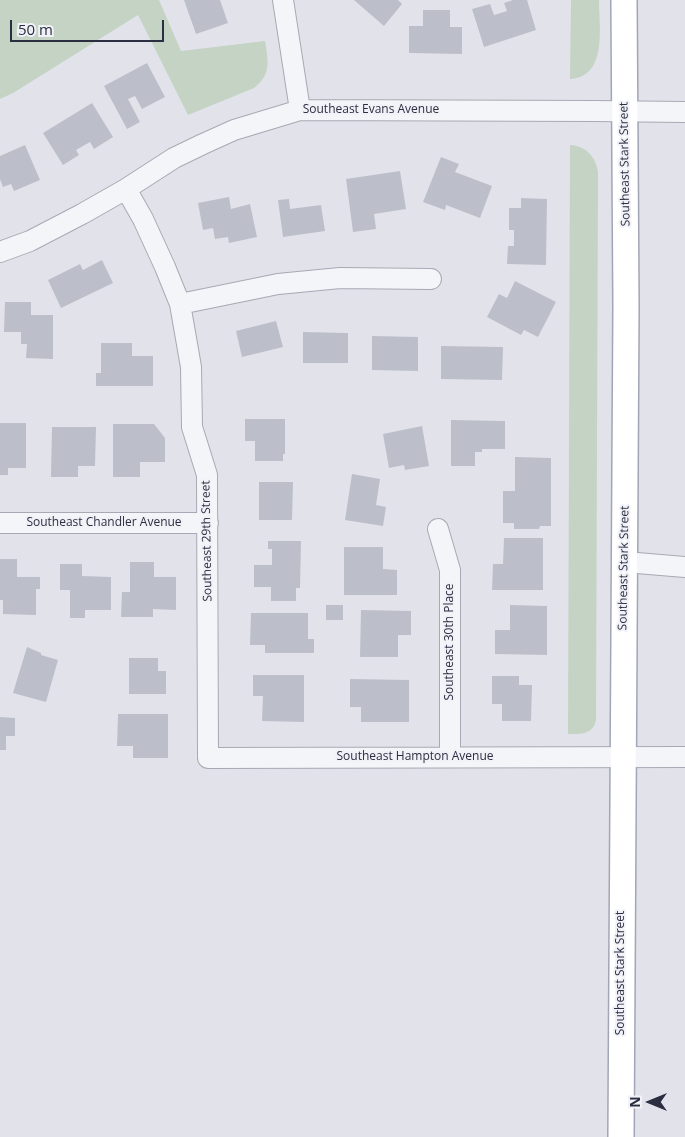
<!DOCTYPE html>
<style>
body{margin:0}
#map{position:relative;width:685px;height:1137px;overflow:hidden;background:#e2e3ea;font-family:"Open Sans",sans-serif}
canvas{display:block}
.north{position:absolute;left:625px;top:1077px;width:50px;height:50px;-webkit-text-stroke:4px #f1f2f7;paint-order:stroke;rotate:270deg;font-size:14px;font-weight:700;line-height:20px;text-align:center;color:#2b2e41}
.north::after{content:'';display:block;margin:auto;width:18px;height:22px;background:#2b2e41;clip-path:polygon(50% 0,100% 100%,50% 72%,0 100%)}
.scale{position:absolute;left:10px;top:20px;width:154px;height:22px;box-sizing:border-box;border:2px solid #2b2e41;border-top:0;padding-left:6px;font-size:15px;line-height:18px;white-space:nowrap;color:#2b2e41;-webkit-text-stroke:4px #f1f2f7;paint-order:stroke}
</style>
<div id="map">
<canvas width="685" height="1137"></canvas>
<div class="north">N</div>
<div class="scale">50 m</div>
</div>
<script>
const context = document.querySelector('canvas').getContext('2d');
context.lineJoin = 'round';
function fillPath(path, color) { context.fillStyle = color; context.fill(path, 'evenodd'); }
function trace(path, color, width, dash) { context.strokeStyle = color; context.lineWidth = width; context.lineCap = dash ? 'butt' : 'round'; context.setLineDash(dash || []); context.stroke(path); }
function label(font, color, halo, rows, align = 'center') {
  context.font = font + ' "Open Sans",sans-serif'; context.lineWidth = 4; context.setLineDash([]); context.textBaseline = 'middle'; context.strokeStyle = halo; context.fillStyle = color; for (const [text, x, y, turn = 0] of rows) {
    context.save(); context.translate(x, y); context.rotate((+turn || 0) * Math.PI / 180); context.textAlign = isNaN(turn) ? turn : align; if (halo) context.strokeText(text, 0, 0); context.fillText(text, 0, 0); context.restore();
  }
}
fillPath(new Path2D(`
 M0,0H159L181,51L265,41C268,61 272,74 254,88L188,115L138,15L13,93L0,99Z
 M571,0H599C599,27 608,77 570,79Z
 M570,145C586,146 596,157 598,172L596,720C593,735 580,734 568,734Z`), '#c4d3c3');
fillPath(new Path2D(`
 M184,0H220L228,23L196,34Z
 M354,0H398L402,4L384,26Z
 M513,0H527L536,30L484,47L472,9L490,4L494,15L507,11L504,3Z
 M423,10H450V27H462V54L409,53V26H423Z
 M147,63L165,97L142,109L135,96L128,99L140,122L127,129L104,86Z
 M92,103L113,137L94,149L90,142L76,150L79,155L63,165L43,133Z
 M25,145L40,180L14,191L11,184L3,187L0,179V156Z
 M441,157L459,164L455,172L492,186L480,218L446,205L445,210L423,202Z
 M400,171L406,209L374,214L376,229L353,232L346,179Z
 M229,197L231,209L250,204L257,237L229,243L228,237L215,239L213,228L203,230L198,203Z
 M521,198L547,199L546,265L507,264L508,246H514V230H509V208H521Z
 M289,199L290,209L321,205L325,231L283,237L278,200Z
 M102,260L113,283L61,308L48,280L80,264L83,270Z
 M515,281L556,302L538,337L524,330L521,335L487,317L499,294L507,298Z
 M5,302H31V315H53V359L26,358L27,344H21V332H4Z
 M276,321L283,347L242,357L236,331Z
 M303,332L348,333V363H303Z
 M372,336L418,337V371L372,370Z
 M101,343H132V356H153V386H96V373H101Z
 M441,346L503,347L502,380L441,379Z
 M245,419H285V454H283V461H255V441H245Z
 M451,420L505,421V449H482V452H475V466H451Z
 M0,423H26V468H8V475H0Z
 M113,424H154L165,438V462H140V477H113Z
 M422,426L429,466L405,470L404,465L389,468L383,434Z
 M52,427H96L95,466H78V477H51Z
 M515,457L551,458V526H540L539,529H514V523H503V491H515Z
 M352,474L380,479L376,505L386,507L383,526L345,520Z
 M259,482H293L292,520H259Z
 M504,538H543V590H492L493,564H503Z
 M268,541H301L300,588H296V601H271V587H254V565H272V549H268Z
 M344,547H383V569L397,570V595H344Z
 M0,559H17V577H40V589H36V615L3,614V600H0Z
 M130,562H154V577H176V610L153,609V617H121L122,592H130Z
 M60,564H82V576L111,577V610H85V618H70V590H60Z
 M326,605H343V620H326Z
 M510,605L547,606V655L495,654V630H510Z
 M361,610L411,611V635H398V657H360Z
 M251,613H308V639H314V653H265V645H250Z
 M27,647L41,653V655L58,660L46,702L13,693Z
 M129,658H158V671H166V694H129Z
 M253,675H304V722L262,721L263,696H253Z
 M492,676H519V685H532L531,721H502V704H492Z
 M350,679L409,680V722H361V707H350Z
 M118,714H168V758H133V746H117Z
 M0,717L15,718V736H6V750H0Z`), '#bcbec9');
const minor = new Path2D(`
 M283,0L300,110
 M126,189L143,219L165,267L180,304L191,367L192,427L207,475L208,758L685,757
 M0,252L30,241L82,214L126,189L174,158L203,144L234,130L300,110L595,111L685,112
 M180,304L278,284L340,278L431,279
 M0,523H208
 M438,529L450,570V756
 M625,562L685,567`);
const major = new Path2D(`
 M621,1137L626,306L624,0`);
trace(minor, '#a7a9b4', 22);
trace(major, '#a2a5b5', 28);
trace(minor, '#f4f5f8', 20);
trace(major, '#fff', 25);
label('12px', '#2b2e41', '#f1f2f7', [
 ["Southeast Evans Avenue",371,110],
 ["Southeast Stark Street",625,164,-91],
 ["Southeast Chandler Avenue",104,523],
 ["Southeast 29th Street",207,541,-91],
 ["Southeast Stark Street",624,568,-89],
 ["Southeast 30th Place",450,642,-90],
 ["Southeast Hampton Avenue",415,757],
 ["Southeast Stark Street",621,973,-90]
]);
</script>
